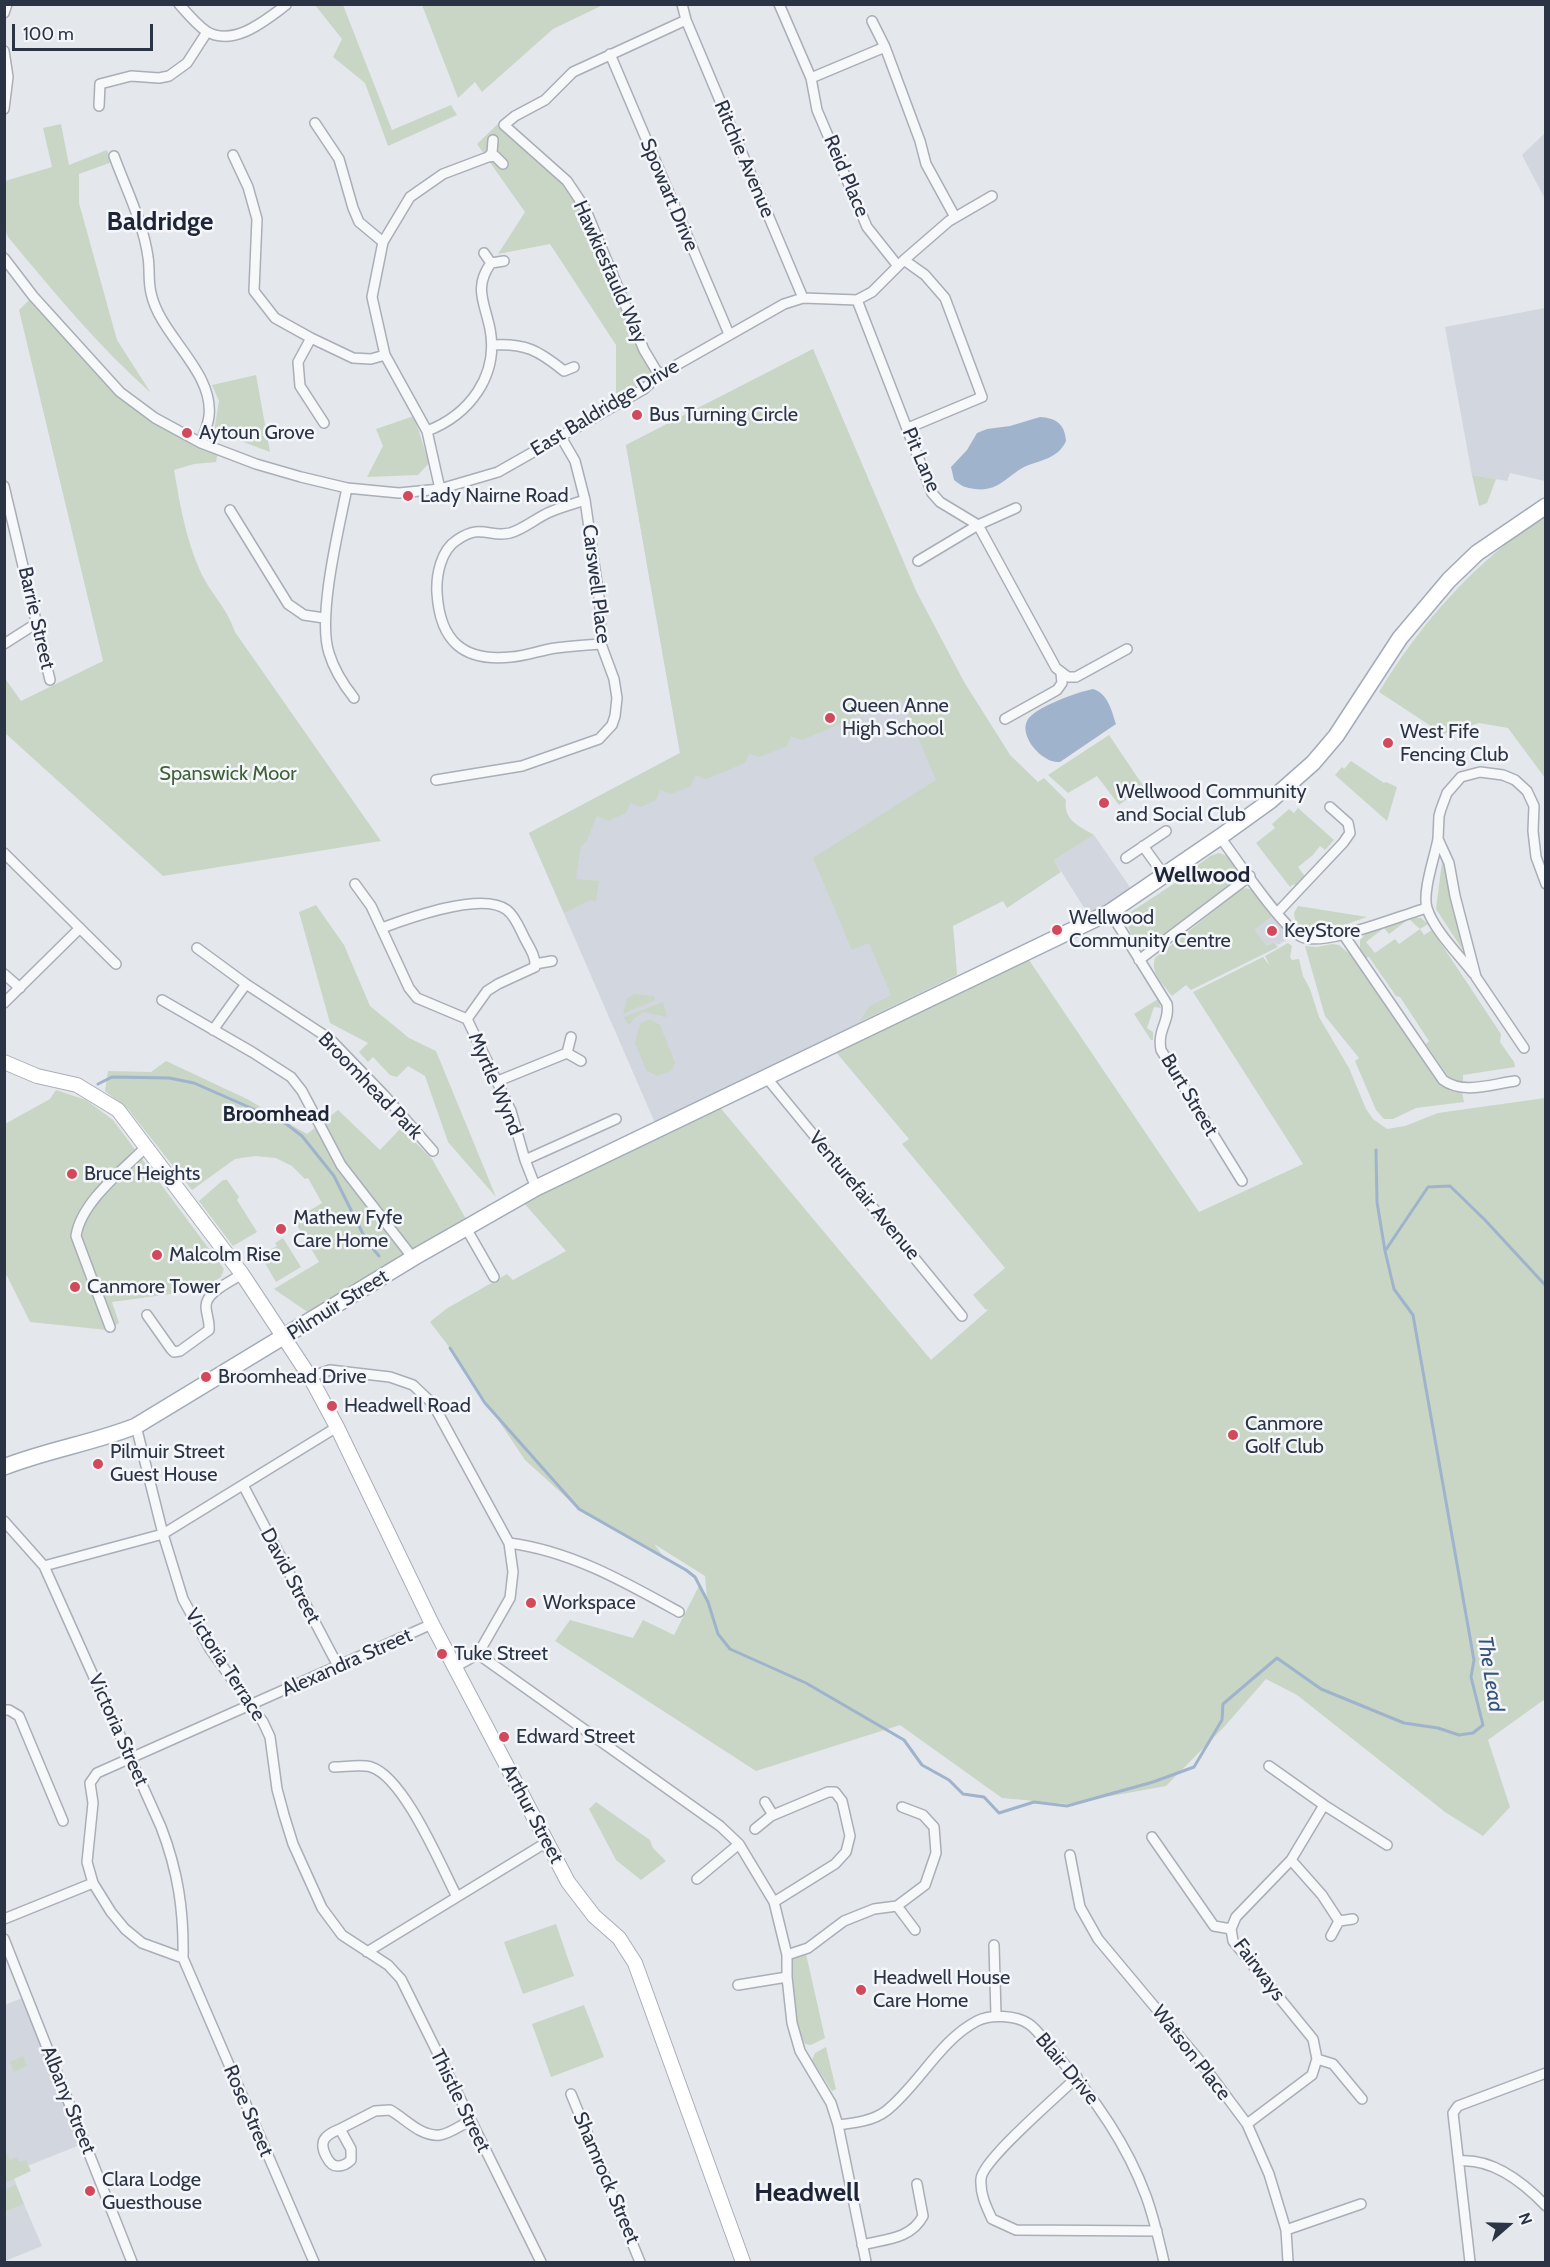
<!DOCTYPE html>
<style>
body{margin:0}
#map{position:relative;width:1550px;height:2267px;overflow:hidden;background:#e4e7ec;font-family:Cabin,sans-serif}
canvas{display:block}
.frame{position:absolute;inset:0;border:6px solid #2b3445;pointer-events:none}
.north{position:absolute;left:1478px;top:2195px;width:60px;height:60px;-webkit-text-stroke:4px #f4f6f9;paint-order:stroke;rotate:70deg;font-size:16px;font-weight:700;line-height:24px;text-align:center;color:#2b3445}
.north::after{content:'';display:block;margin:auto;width:21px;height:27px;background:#2b3445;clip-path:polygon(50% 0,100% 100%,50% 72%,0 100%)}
.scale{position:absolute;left:12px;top:24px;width:141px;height:27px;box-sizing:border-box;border:3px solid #2b3445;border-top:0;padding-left:8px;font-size:18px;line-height:21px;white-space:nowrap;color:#2b3445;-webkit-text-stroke:4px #f4f6f9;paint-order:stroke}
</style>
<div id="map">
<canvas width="1550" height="2267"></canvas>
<div class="frame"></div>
<div class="north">N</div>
<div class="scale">100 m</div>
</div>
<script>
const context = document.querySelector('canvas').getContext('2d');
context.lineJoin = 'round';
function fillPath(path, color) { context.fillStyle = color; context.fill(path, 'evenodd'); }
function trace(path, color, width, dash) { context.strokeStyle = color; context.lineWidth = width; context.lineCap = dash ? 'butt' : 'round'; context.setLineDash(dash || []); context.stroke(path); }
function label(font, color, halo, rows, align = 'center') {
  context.font = font + ' Cabin,sans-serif'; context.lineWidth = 5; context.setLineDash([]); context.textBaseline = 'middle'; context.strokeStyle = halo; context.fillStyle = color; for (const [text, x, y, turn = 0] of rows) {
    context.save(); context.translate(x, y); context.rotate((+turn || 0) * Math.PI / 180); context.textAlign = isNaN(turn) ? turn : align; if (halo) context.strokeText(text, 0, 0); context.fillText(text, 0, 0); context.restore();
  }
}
fillPath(new Path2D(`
 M1545,133V199L1522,155Z
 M1545,308V481L1510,473L1507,481L1472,475L1445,327Z
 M813,349L916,591L964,682L1010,755L953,926L957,975L655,1123L529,833L680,753L626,445Z
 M1094,835L1132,890L1088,914L1054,860Z
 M1274,915L1289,938L1278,945L1274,942L1267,946L1255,930Z
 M27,1996L85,2143L12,2172L16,2184L5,2189V2005Z
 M24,2204L42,2246L5,2261V2212Z`), '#d2d6de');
fillPath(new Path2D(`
 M315,5H343L392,130L451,105L457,115L388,146L365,83L333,57L342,39Z
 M422,5H603L553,29L482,92L475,82L458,98Z
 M503,119L569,183L659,375L616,397V345L550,244L498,254L525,212L477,144Z
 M61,124L69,165L107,150L112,162L79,174V203L117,340L151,393C98,346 53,291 8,237L5,229V181L52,167L43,128Z
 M33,296L120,392L155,418L219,448L216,462L194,464L174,470C180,505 186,540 201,573C211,594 227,608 235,632L381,841L163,876L5,733L4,677L21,701L103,661L19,310Z
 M813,349L916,591L964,682L1010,755L1038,782L1044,778L1066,800C1063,820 1079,826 1094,835L1054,860L1061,872L1007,908L1003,901L953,926L957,975L860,1021L869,1007L891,995L869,943L852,950L813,858L936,780L901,698L802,740L791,736L787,746L760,757L749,754L745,763L706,779L695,775L691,786L671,794L660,790L656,800L641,807L630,803L626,813L608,821L597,816L586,842L581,846L576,879L599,881L596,901L590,900L564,913L529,833L680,753L626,445Z
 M256,375L270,452L214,431L219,401L212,385Z
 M414,416L429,463L418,475L367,477L383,446L376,429Z
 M1472,475L1496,479L1487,503L1479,506Z
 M1545,515V778L1508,728L1479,723L1443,734L1379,692C1421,622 1477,560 1545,515Z
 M1109,735L1144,787L1119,805L1097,776L1068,793L1048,775Z
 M1351,761L1384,783L1386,782L1397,787L1387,821L1335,775L1342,767L1344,769Z
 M1298,808L1334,840L1325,850L1320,846L1313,855L1298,867L1306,878L1297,888L1294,884L1290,887L1256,843L1275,828L1272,824L1289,809L1294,813Z
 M1219,853C1235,857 1240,873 1230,885L1151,946H1141C1133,938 1124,926 1129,913L1175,883L1210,856Z
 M1443,854L1464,949V952L1436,909Z
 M1246,888L1256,891L1274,915L1255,930L1267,946L1274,942L1278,947L1191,990L1186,985L1172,996C1163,984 1150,973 1155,958L1241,889Z
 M316,905L344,945L370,1006L409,1038L436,1051L496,1197L448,1142L425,1076L408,1066L397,1077L390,1075L373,1057L368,1062L359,1052L368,1043L330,1023L299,912Z
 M1298,906L1367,917C1347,923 1297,949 1294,913Z
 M1410,917L1421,918L1428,924L1420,929L1424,935L1432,930L1501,1034L1500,1042L1514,1062L1515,1067L1463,1075V1085L1460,1086L1450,1079L1426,1044L1429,1041L1400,997L1396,996L1369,957L1366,958L1360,950V940L1367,932ZM1409,919L1420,929L1399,944L1395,939L1375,953L1366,942L1384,928L1389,934Z
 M1288,943L1292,946L1290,957L1292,960L1299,959L1303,976L1310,989L1319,1017L1349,1068L1366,1109L1373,1119L1387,1129L1405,1126L1438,1113L1545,1098V1699L1488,1740L1510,1807L1483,1836L1445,1812L1297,1695L1266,1679L1224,1727L1166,1786L1067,1804L1002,1798L900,1725L756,1771L555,1641L570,1620L633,1638L643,1620L674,1635L699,1586L707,1600L705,1576L654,1544L664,1557L579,1509L525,1460L450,1348L430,1322L446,1309L507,1274L513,1280L566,1251L523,1202L718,1105L931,1360L989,1309L986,1310L973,1295L1005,1268L902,1144L909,1139L835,1051L1029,960L1199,1212L1303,1164L1193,992L1263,957L1270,966L1265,956Z
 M1332,944L1339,945L1352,956L1434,1077L1450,1091L1462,1092L1464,1102L1416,1108L1393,1119H1384L1376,1110L1355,1061L1359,1058L1325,1016L1305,946L1317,947Z
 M635,994L654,996L655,1000L623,1014L627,998Z
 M1158,999L1161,1008L1154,1007L1147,1028L1153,1032V1040H1151L1134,1014Z
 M663,1002L667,1017L644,1012L634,1018L630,1024L627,1023L624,1017Z
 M650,1019L660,1025L675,1063L671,1071L657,1076L646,1070L635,1043L640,1024Z
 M166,1061L247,1099L307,1134L338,1110L380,1150L401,1128L432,1159L466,1219L309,1313L274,1289L319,1262L294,1220L322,1203L308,1178L305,1179L292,1166L276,1158L255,1156L235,1159L192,1190L128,1109L105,1091L108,1071L151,1072Z
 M56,1090L86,1100L113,1120L224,1269L221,1277L200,1290L112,1302L119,1323L107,1330L30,1322L7,1276L5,1275V1124L50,1099Z
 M223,1180H227L239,1197L237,1200L257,1232L233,1246L199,1201Z
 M283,1238L301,1267L276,1282L259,1253L261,1251L263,1254L277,1246L275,1243Z
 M596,1802L650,1840L653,1848L666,1861L641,1880L616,1860L589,1809Z
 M556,1924L574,1976L523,1994L504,1942Z
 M806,1954L825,2038L811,2045L805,2044C793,2025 793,1986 791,1964L793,1957Z
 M584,2005L604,2057L551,2077L532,2024Z
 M826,2047L836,2089L832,2091L812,2060L815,2053Z
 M23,2056L27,2066L14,2072L10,2062Z
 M4,2147L10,2160L17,2157L19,2162L26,2160L31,2171L5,2183Z
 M16,2184L24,2204L5,2212V2189Z`), '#c9d6c5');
fillPath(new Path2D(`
 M1040,417C1056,418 1065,424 1066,441C1058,459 1040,460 1024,467C1006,477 998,492 975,489C966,488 961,486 954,480L951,467L967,450L977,433L987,429L1010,426Z
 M1093,689C1108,693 1112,712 1116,724L1060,762C1043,764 1019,737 1027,721C1034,707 1078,692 1093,689Z`), '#9fb4cc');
trace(new Path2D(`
 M98,1084L112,1077L169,1078L194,1083L285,1123L302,1136L334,1176L366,1240L379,1256
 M1385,1251L1428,1187L1450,1186L1485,1220L1546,1286
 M450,1348L485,1403L579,1509L686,1570L695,1577L708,1602L718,1634L730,1649L806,1683L904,1740L922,1765L949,1780L963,1794L984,1797L999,1813L1034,1802L1067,1806L1153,1782L1194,1767L1222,1720L1223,1704L1277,1658L1321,1689L1404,1723L1438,1728L1459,1735L1473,1733L1483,1725L1471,1677L1474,1660L1413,1315L1394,1289L1385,1251L1377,1202L1376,1150`), '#9fb4cc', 3);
const street = new Path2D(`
 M179,4C187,13 196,24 206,31C233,48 266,20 286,5
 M682,4L686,20L803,298
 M779,4L811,78L817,110L867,227L898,266
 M4,13L7,4
 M872,21L885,47L920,141L926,164L955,217
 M4,51L8,77L4,109
 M610,54L729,334
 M811,78L885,47
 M99,106L100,84L131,76L159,78L169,76L187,63L207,32
 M315,123L339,159L353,208L359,222L383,242
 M233,155L248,187L257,219L254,291L275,318L311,338L353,358L371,359L385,355
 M114,156C126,189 143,222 148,257C150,269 148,281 151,293C160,336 214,371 209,416C208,425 204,434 201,443
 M488,157L495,156L503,164
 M484,253L491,263
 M4,258L33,296L120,392L155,418L201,443L256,464L301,477L347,488L399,493L440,489L498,472L644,389L659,375L784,304L803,298L857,300L872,292L904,260L949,221L992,196
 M904,260L925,275L945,298L982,397L908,428
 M857,300L932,493L940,502L978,525L1056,668L1068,677H1076L1127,649
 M311,338L298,362L300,386L324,423
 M492,345C525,343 538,350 564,371L574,367
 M659,375L644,350L585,208L567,181L504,125L515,116L545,100L573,72L686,20
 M427,431C469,415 499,376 490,329C485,303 473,288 491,263L504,261
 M4,486L50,680
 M347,488C339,528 317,617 329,653C334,670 343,684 354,698
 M440,489L427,431L385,355L372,297L383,242L410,197L443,174L488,157L492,153L493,140
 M585,500C573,504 561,507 550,512C536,518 524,529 510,533C489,538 482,523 457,540C441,550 436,575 437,593C440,641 463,662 511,657C526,656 541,650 556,648C571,646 586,645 601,644
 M230,510L288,604L304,615L324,618
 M918,561L978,525L1016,508
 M4,644L37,623
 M1005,719L1057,690L1062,683L1061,673
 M436,780L522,766L599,739L612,725L615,716L617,698L614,679L601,644L600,604L585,500L575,461L561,437
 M1220,837C1235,857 1283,929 1302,937C1325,947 1401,915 1427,908
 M1438,839C1435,856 1422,892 1427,908C1433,929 1460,956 1473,973
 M1143,846L1164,875
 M4,853L116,964
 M1126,858L1166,831
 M355,884L371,906L409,988L417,998L467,1019L511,1111L525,1160L536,1188
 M1110,912L1167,1004C1170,1022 1157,1029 1161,1050L1242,1181
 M1277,913L1343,843L1350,833L1348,823L1330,807
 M382,928C409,918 482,891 507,910C515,916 520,929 524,937C529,947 536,956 535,967L498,984L487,991L467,1019
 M1343,934L1443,1080C1463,1095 1492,1084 1515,1081
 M197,948L246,984L330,1039L384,1095L433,1151
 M1139,960L1250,876
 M535,964L552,961
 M4,974L20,988
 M162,1000L252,1052L291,1077L302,1091L341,1165L413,1258
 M4,1003L80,928
 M213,1030L246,984
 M571,1037L567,1053L581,1061
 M1524,1048L1476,977L1455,896L1449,863L1438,839L1439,816L1441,809L1447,793L1461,777L1480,772L1503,775L1515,780L1527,791L1534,806L1533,831L1536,857L1546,884
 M766,1077L962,1316
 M498,1081L567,1053
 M525,1160L616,1119
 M466,1228L494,1277
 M147,1315L171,1349L174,1352L180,1351L209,1330C210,1321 206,1314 206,1306C206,1292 232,1281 242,1274
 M110,1327L76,1236C81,1202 123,1170 146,1147
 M310,1377L330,1370L390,1377L413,1385L433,1404L509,1543L513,1572L510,1598L478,1654
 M136,1426L163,1534L183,1599L210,1649L263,1722L270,1737L277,1789L284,1815L293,1844L322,1908L342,1935L388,1965L401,1979L541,2262
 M243,1485L338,1666
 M4,1521L44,1566L161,1827C178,1871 184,1911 183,1958L314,2262
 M509,1543C571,1551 625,1582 679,1612
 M44,1566L163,1534L337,1427
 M455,1667L478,1654L720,1826L739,1844L774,1902L787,1955V1977L792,2023L800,2051L831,2103L838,2125L866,2262
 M4,1710H9L19,1716L63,1821
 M1269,1766L1324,1805L1387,1845
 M334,1767C345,1767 361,1764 371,1767C404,1777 441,1866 457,1897
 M765,1802L773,1815
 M755,1829L771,1816L828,1792H835L842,1801L850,1836L846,1852L835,1864L774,1902
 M1152,1837L1214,1926L1231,1929
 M1070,1855L1080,1907L1098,1939L1200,2061L1247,2124L1269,2174L1286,2230L1288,2262
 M1291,1860L1322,1895L1339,1921L1353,1919
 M697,1879L739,1844
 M897,1906L915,1930
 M4,1919L93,1883
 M1331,1936L1339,1921
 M4,1939L132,2262
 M994,1945L996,2015
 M367,1952L547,1842
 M787,1955L808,1948L844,1921L874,1909L897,1906L925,1885L936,1853L934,1827L923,1815L902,1807
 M183,1958L142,1943L125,1929L111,1912L93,1883L87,1862L93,1803L90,1783L97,1773L432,1624
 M738,1985L787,1977
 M1317,2059L1333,2064L1362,2099
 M1077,2077C1060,2094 982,2160 981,2179C980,2194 986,2206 992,2219L1016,2230L1157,2231
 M571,2094L640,2262
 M1247,2124L1312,2075L1317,2059L1313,2039L1233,1941L1231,1929L1236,1917L1291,1860L1324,1805
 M838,2125C854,2123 873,2121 886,2111C918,2086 940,2040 977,2021C990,2014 1016,2015 1029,2024C1038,2030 1046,2043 1053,2051C1092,2094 1126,2142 1146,2196C1154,2218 1159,2240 1164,2262
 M340,2129C335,2131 327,2134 324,2140C320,2148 329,2167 338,2166C343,2166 348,2163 351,2160V2149L340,2129L375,2111L390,2110C405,2118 420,2137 440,2135C449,2134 461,2125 470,2121
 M1459,2161C1493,2158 1524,2183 1546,2206
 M1286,2230L1361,2204
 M862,2245C886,2239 911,2239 923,2216L917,2184
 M1470,2262L1453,2113L1458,2106L1546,2073`);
const secondary = new Path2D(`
 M4,1062L37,1076L77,1085L118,1110L242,1274L310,1377L337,1427L432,1624L568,1882L594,1916L619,1938L635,1963L743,2262`);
const primary = new Path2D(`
 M4,1467C47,1450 93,1443 136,1426L413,1258L536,1188L1110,912L1220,837L1270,801L1313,763L1336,736L1400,638L1449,580L1477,553L1546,506`);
trace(street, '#a9aeb7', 12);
trace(secondary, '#a9aeb7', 16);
trace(primary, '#a3abb8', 18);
trace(street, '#f7f8fa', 9);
trace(secondary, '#fff', 14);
trace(primary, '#fff', 15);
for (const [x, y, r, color] of [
 [637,415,6,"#d1495b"],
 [187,433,6,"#d1495b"],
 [408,496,6,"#d1495b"],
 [830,718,6,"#d1495b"],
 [1388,743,6,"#d1495b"],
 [1104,803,6,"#d1495b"],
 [1057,930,6,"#d1495b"],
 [1272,931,6,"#d1495b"],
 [72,1174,6,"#d1495b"],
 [281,1229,6,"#d1495b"],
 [157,1255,6,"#d1495b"],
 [75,1287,6,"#d1495b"],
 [206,1377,6,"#d1495b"],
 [332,1406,6,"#d1495b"],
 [1233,1435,6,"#d1495b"],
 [98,1464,6,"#d1495b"],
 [531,1603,6,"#d1495b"],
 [442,1654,6,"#d1495b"],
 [504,1737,6,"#d1495b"],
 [861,1990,6,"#d1495b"],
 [90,2191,6,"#d1495b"]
]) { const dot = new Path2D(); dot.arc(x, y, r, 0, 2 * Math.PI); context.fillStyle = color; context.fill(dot); trace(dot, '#f4f6f9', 2); }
label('20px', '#2b3445', '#f4f6f9', [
 ["Ritchie Avenue",744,159,67],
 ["Reid Place",846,176,67],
 ["Spowart Drive",669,195,67],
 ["Hawkiesfauld Way",610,272,66],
 ["East Baldridge Drive",605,408,-31],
 ["Pit Lane",921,460,67],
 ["Carswell Place",596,584,83],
 ["Barrie Street",36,618,77],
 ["Myrtle Wynd",495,1084,67],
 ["Broomhead Park",370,1086,46],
 ["Burt Street",1189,1095,59],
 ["Venturefair Avenue",864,1196,50],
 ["Pilmuir Street",338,1305,-32],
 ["David Street",290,1576,62],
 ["Alexandra Street",347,1663,-24],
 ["Victoria Terrace",225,1665,57],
 ["Victoria Street",118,1730,66],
 ["Arthur Street",532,1814,62],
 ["Fairways",1259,1970,53],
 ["Watson Place",1191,2053,52],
 ["Blair Drive",1067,2069,50],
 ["Albany Street",68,2100,68],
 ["Thistle Street",460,2101,64],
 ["Rose Street",248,2111,67],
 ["Shamrock Street",606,2178,67]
]);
label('20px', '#2b3445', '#f4f6f9', [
 ["Bus Turning Circle",649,415],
 ["Aytoun Grove",199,433],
 ["Lady Nairne Road",420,496],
 ["Queen Anne",842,706],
 ["High School",842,729],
 ["West Fife",1400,732],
 ["Fencing Club",1400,755],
 ["Wellwood Community",1116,792],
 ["and Social Club",1116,815],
 ["Wellwood",1069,918],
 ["Community Centre",1069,941],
 ["KeyStore",1284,931],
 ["Bruce Heights",84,1174],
 ["Mathew Fyfe",293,1218],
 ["Care Home",293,1241],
 ["Malcolm Rise",169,1255],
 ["Canmore Tower",87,1287],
 ["Broomhead Drive",218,1377],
 ["Headwell Road",344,1406],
 ["Canmore",1245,1424],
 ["Golf Club",1245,1447],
 ["Pilmuir Street",110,1452],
 ["Guest House",110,1475],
 ["Workspace",543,1603],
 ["Tuke Street",454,1654],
 ["Edward Street",516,1737],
 ["Headwell House",873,1978],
 ["Care Home",873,2001],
 ["Clara Lodge",102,2180],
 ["Guesthouse",102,2203]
], 'left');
label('20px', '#3f6138', '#f4f6f9', [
 ["Spanswick Moor",228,774]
]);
label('bold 21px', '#1d2536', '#f4f6f9', [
 ["Broomhead",276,1115]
]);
label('italic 21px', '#34527a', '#f4f6f9', [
 ["The Lead",1490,1674,81]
]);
label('bold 22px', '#1d2536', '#f4f6f9', [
 ["Wellwood",1202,876]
]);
label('bold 26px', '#1d2536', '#f4f6f9', [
 ["Baldridge",160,222],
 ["Headwell",807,2193]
]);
</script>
